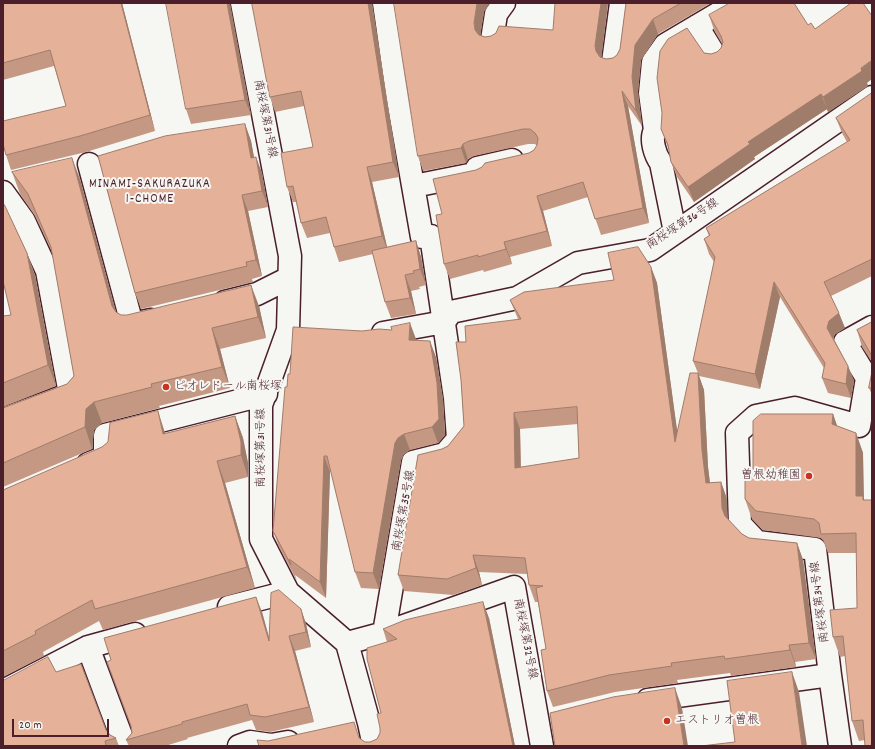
<!DOCTYPE html>
<meta charset="utf-8">
<style>
body{margin:0}
#map{position:relative;width:875px;height:749px;overflow:hidden;background:#f6f6f2;font-family:Dekko,sans-serif}
canvas{display:block}
.frame{position:absolute;inset:0;border:4px solid #4a1f2b;pointer-events:none}
.scale{position:absolute;left:12px;top:719px;width:97px;height:18px;box-sizing:border-box;border:2px solid #4a1f2b;border-top:0;padding-left:5px;font-size:12px;line-height:14px;white-space:nowrap;color:#4a1f2b;-webkit-text-stroke:3px #f6f6f2;paint-order:stroke}
</style>
<div id="map">
<canvas width="875" height="749"></canvas>
<div class="frame"></div>
<div class="scale">20 m</div>
</div>
<script>
const context = document.querySelector('canvas').getContext('2d');
context.lineJoin = 'round';
function trace(path, color, width, dash) { context.strokeStyle = color; context.lineWidth = width; context.lineCap = dash ? 'butt' : 'round'; context.setLineDash(dash || []); context.stroke(path); }
function fillPath(path, color) { context.fillStyle = color; context.fill(path, 'evenodd'); }
function label(font, color, halo, rows, align = 'center') {
  context.font = font + ' Dekko,"Klee One",sans-serif'; context.lineWidth = 4; context.setLineDash([]); context.textBaseline = 'middle'; context.strokeStyle = halo; context.fillStyle = color; for (const [text, x, y, turn = 0] of rows) {
    context.save(); context.translate(x, y); context.rotate((+turn || 0) * Math.PI / 180); context.textAlign = isNaN(turn) ? turn : align; if (halo) context.strokeText(text, 0, 0); context.fillText(text, 0, 0); context.restore();
  }
}
const minor = new Path2D(`
 M242,3L290,256L288,330L261,405V539L288,592L347,643L369,723L374,746
 M697,26L716,57
 M492,40L496,14L504,3
 M613,62L621,3
 M89,164L132,324L151,320
 M414,186L479,173L477,168L512,160
 M3,192L24,221L47,271L70,394L3,419
 M675,232L661,163C655,155 650,139 655,130L650,93L653,62L665,45L736,3
 M225,302L257,294L289,278
 M383,333L444,322L451,312L517,298L578,263L650,250L872,97
 M88,464L105,457V435L266,394
 M229,607L288,592
 M384,633L413,462L445,454L458,439L455,398L431,236L422,237L397,94L384,3
 M347,643L384,633L514,587L542,746
 M88,647L125,746
 M3,691L88,647L135,634
 M648,700L830,675
 M239,746L250,742L271,745L288,742
 M840,746L830,675L815,549L757,542L740,524L737,433L756,416L795,408L859,426L867,378L845,342L872,327`);
trace(minor, '#4a1f2b', 25);
trace(minor, '#f6f6f2', 22);
fillPath(new Path2D(`
 M3,3H122L155,131L86,152L11,170L6,155L66,106L54,66L3,80Z
 M252,3H372L399,177L372,182L387,247L416,241L421,257L426,285L419,287L420,289L411,291L416,314L391,318L385,302L373,254L339,262L334,247L330,233L307,238L301,223L296,202H293L287,187L313,147L304,106L275,112L270,97Z
 M608,3L601,57L606,59L613,58L617,55L620,49L626,3H711L658,34L641,60L638,92L642,126L628,106L649,223L601,235L588,197L543,211L552,246L510,257L512,264L484,272L483,270L450,279L444,264L442,214L476,170L529,153L534,150L537,146L535,144H528L474,156L468,159L466,163L423,171L418,156L484,12L480,35L485,37L553,30Z
 M230,5L251,115L191,124L186,109Z
 M709,15L808,25L815,29L867,83L868,86L828,112L827,109L754,157L755,159L694,202L677,177L671,162L669,150L661,129L704,53L711,54L717,52L721,48L722,44L714,30Z
 M872,93V276L831,296L845,328L834,335V339L848,366L854,381L851,398L828,393L822,378L824,368L780,297L760,389L699,376L704,390L708,467L710,483L721,482L727,499V519L742,534L749,538L797,543L803,560L816,659L795,662L796,667L731,676L730,673L677,680L678,683L615,692L553,707L547,691L546,649L538,602H535L529,585L527,574L479,572L482,585L453,595L404,591L398,575L442,449L448,446L464,426L461,380L466,342L518,319L510,300L614,280L651,267L657,283L677,431L698,373L693,361L714,262L709,254L704,239L709,236L706,228L847,142L842,133L836,118ZM578,424L579,458L521,468L520,429Z
 M245,124L251,141L254,157L262,173L268,207L248,211L262,276L252,279L253,282L141,309L135,293Z
 M12,172L80,179L116,312L121,315H127L259,306L266,338L220,349L230,388L159,406L160,408L102,423L94,430L92,449L3,487V408L67,384L74,376L53,254L35,216L20,194Z
 M27,253L35,275L56,386L3,407V316L11,315Z
 M872,322V362L862,347L857,330Z
 M416,339V340L436,357L443,399L445,435L438,443L410,450L404,454L401,460L379,589L361,588L355,572L331,472H330L326,598L295,575L297,581L279,547L273,531L287,387L290,374Z
 M872,372V395L869,388Z
 M833,414L837,426L856,433L863,453L865,740L859,741L852,721L845,656L840,657L833,637L857,608V553H828L823,540L821,538L763,530L752,519L745,499L753,477Z
 M235,416L243,438L248,463V477L225,483L255,588L103,630L99,621L43,652L44,656L3,677V490L166,434Z
 M301,609L306,624L311,647L295,651L314,722L270,732L256,730L252,720L187,738L188,739L165,746H129L126,740L132,733L131,727L111,660L262,612L269,637Z
 M489,618L515,746H259L268,741L360,739L365,742H370L377,739L380,733L381,713L387,642L383,629Z
 M56,672L110,735L116,738L119,746H3V681Z`), '#c59884');
fillPath(new Path2D(`
 M121,3H122L155,131L150,115Z
 M227,3H230L251,115L245,100Z
 M368,3H372L399,177L393,162Z
 M477,3H490L484,12L480,38L475,30L474,23Z
 M601,3H608L601,61L596,51L595,46Z
 M653,19L658,34L641,60L638,92L642,126L636,111L632,77L635,45Z
 M872,60V79L867,83L868,86L828,112L823,97Z
 M622,91L628,106L649,223L643,208Z
 M821,94L827,109L754,157L755,159L694,202L688,187L748,142Z
 M245,124L251,141L257,174L251,158Z
 M463,144L468,159L466,163L461,148Z
 M256,157L262,173L268,207L262,191Z
 M72,158L80,179L120,327L112,306Z
 M367,167L372,182L388,251L382,236Z
 M242,195L248,211L262,276L256,260Z
 M537,196L543,211L552,246L547,231Z
 M416,241L421,257L426,285L420,269Z
 M504,242L510,257L512,264L506,249Z
 M27,253L35,275L56,386L48,365Z
 M651,267L657,283L681,459L675,442Z
 M405,275L411,291L416,314L410,298Z
 M774,282L780,297L760,389L755,374Z
 M251,285L259,306L266,338L258,317Z
 M839,313L845,328L834,335L833,343L827,328L829,321Z
 M410,323L416,339L415,356L409,340Z
 M212,328L220,349L230,388L222,367Z
 M430,341L436,357L443,399L445,435L438,443L432,427Z
 M848,366L854,381L851,398L846,384Z
 M698,373L704,390L708,467L712,500L706,483L702,450Z
 M94,402L102,423L94,430L92,449L85,427L86,409Z
 M158,411L165,433L171,456L163,434Z
 M514,413L520,429L521,485L515,468Z
 M833,414L840,434L832,424Z
 M235,416L243,438L248,463V477L241,455Z
 M856,433L863,453L864,499L870,515L856,496Z
 M404,434L410,450L404,454L401,460L379,589L373,573L395,443L398,438Z
 M324,456L330,472L326,598L320,582Z
 M217,461L225,483L255,588L247,567Z
 M721,482L727,499L728,525L722,508Z
 M797,543L803,560L816,659L809,643Z
 M473,555L479,572L482,585L476,568Z
 M256,597L262,612L274,656L269,641Z
 M483,602L489,618L515,746H513Z
 M301,609L306,624L311,647L306,632Z
 M289,636L295,651L314,722L309,707Z
 M789,645L795,662L796,667L790,650Z
 M792,672L799,692L807,746H802Z
 M675,688L682,708L688,746H684Z`), '#a07c6b');
const building = new Path2D(`
 M3,3H121L150,115L80,136L6,155L3,144V121L66,106L50,50L3,63Z
 M166,3H227L245,100L186,109Z
 M252,3H368L393,162L367,167L382,236L334,247L326,217L301,223L293,186L287,187L281,153L313,147L301,91L270,97Z
 M394,3H477L474,23L475,30L479,35L485,37L491,36L496,33L499,26L553,30L555,3H601L595,46L596,51L600,57L606,59L613,58L617,55L620,49L626,3H681L653,19L635,45L632,77L636,111L622,91L643,208L595,219L583,182L537,196L547,231L504,242L506,249L478,257V255L444,264L436,215L442,214L433,179L476,170L482,167L485,163L529,153L534,150L537,145L538,138L535,133L530,129H523L469,141L463,144L461,148L418,156Z
 M730,3H794L808,25L811,23L815,29L851,3H863L872,16V60L861,68L862,71L823,97L821,94L748,142L750,144L688,187L671,162L668,145L661,129L662,113L657,78L660,51L668,39L687,28L704,53L711,54L717,52L721,48L723,42L721,36L709,15Z
 M872,93V259L824,282L839,313L829,321L827,328L848,366L846,384L822,378L825,363L774,282L755,374L693,361L715,257L704,239L710,235L706,228L850,140L836,118Z
 M245,124L251,158L256,157L262,191L242,195L256,260L246,262L247,266L135,293L98,156L165,136Z
 M72,158L112,306L116,312L121,315H127L251,285L258,317L212,328L222,367L151,384L152,387L94,402L86,409L85,427L3,463V408L67,384L74,376L51,247L28,194L12,172Z
 M3,203L5,206L27,253L48,365L3,383V316L11,315L3,281Z
 M416,241L420,269L413,271L414,273L405,275L410,298L385,302L372,251Z
 M638,247L651,267L675,442L690,373H698L702,450L706,483L721,482L722,508L725,516L742,534L749,538L797,543L809,643L789,645L790,650L725,659L724,656L671,663L672,666L609,675L547,691L541,650L546,649L536,588L543,586L529,585L525,558L473,555L476,568L447,579L398,575L418,455L442,449L448,446L464,426L461,380L456,342H466L465,326L521,319L510,300L524,292L614,280L608,253ZM577,407L579,458L515,468L514,413Z
 M872,322V356L857,330Z
 M410,323L409,340L430,341L437,383L439,419L432,427L404,434L398,438L395,443L373,573L355,572L327,456H324L320,582L289,559L291,565L273,531L285,387H287L288,374H290L293,327L362,331L379,329L392,330L391,327Z
 M872,372V388H869Z
 M158,411L163,434L235,416L241,442V455L217,461L247,567L95,609L92,600L35,631L36,634L3,651V490L102,447L108,442L110,423Z
 M761,414H833L832,424L856,433V496H863V500H872V746H865L863,720L852,721L843,636L833,637L830,610L857,608L856,533L821,534L819,523L814,519L756,511L745,499V478L753,477V421Z
 M279,590L301,609L306,632L289,636L309,707L265,717L250,715L247,704L182,722V724L126,740L132,733L131,726L107,662L111,660L104,638L256,597L269,641L271,593Z
 M483,602L513,746H259L257,740L268,741L354,722L359,738L365,742H370L377,739L380,733V728L377,714L381,713L367,659V648L397,639L383,629L405,620Z
 M48,657L56,672L81,664L106,730L110,735L116,738L105,741L106,746H3V702H4L3,701V681Z
 M792,672L802,746H701L735,742L727,681Z
 M675,688L684,746H555L550,713L613,697Z`);
fillPath(building, '#e5b199');
trace(building, '#a07c6b', 1);
for (const [x, y, r, color] of [
 [166,387,4,"#c8321e"],
 [809,476,4,"#c8321e"],
 [667,721,4,"#c8321e"]
]) { const dot = new Path2D(); dot.arc(x, y, r, 0, 2 * Math.PI); context.fillStyle = color; context.fill(dot); trace(dot, '#f6f6f2', 1.5); }
label('12px', '#4a1f2b', '#f6f6f2', [
 ["南桜塚第31号線",264,119,79],
 ["南桜塚第36号線",683,225,-33],
 ["南桜塚第31号線",262,448,-90],
 ["南桜塚第35号線",405,511,-80],
 ["南桜塚第34号線",821,602,-97],
 ["南桜塚第32号線",524,639,79]
]);
label('12px', '#4a1f2b', '#f6f6f2', [
 ["ピオレドール南桜塚",174,387],
 ["曽根幼稚園",801,476,"right"],
 ["エストリオ曽根",675,721]
], 'left');
context.letterSpacing = '1px';
label('13px', '#4a1f2b', '#f6f6f2', [
 ["MINAMI-SAKURAZUKA",150,185],
 ["1-CHOME",150,200]
]);
context.letterSpacing = '0px';
</script>
